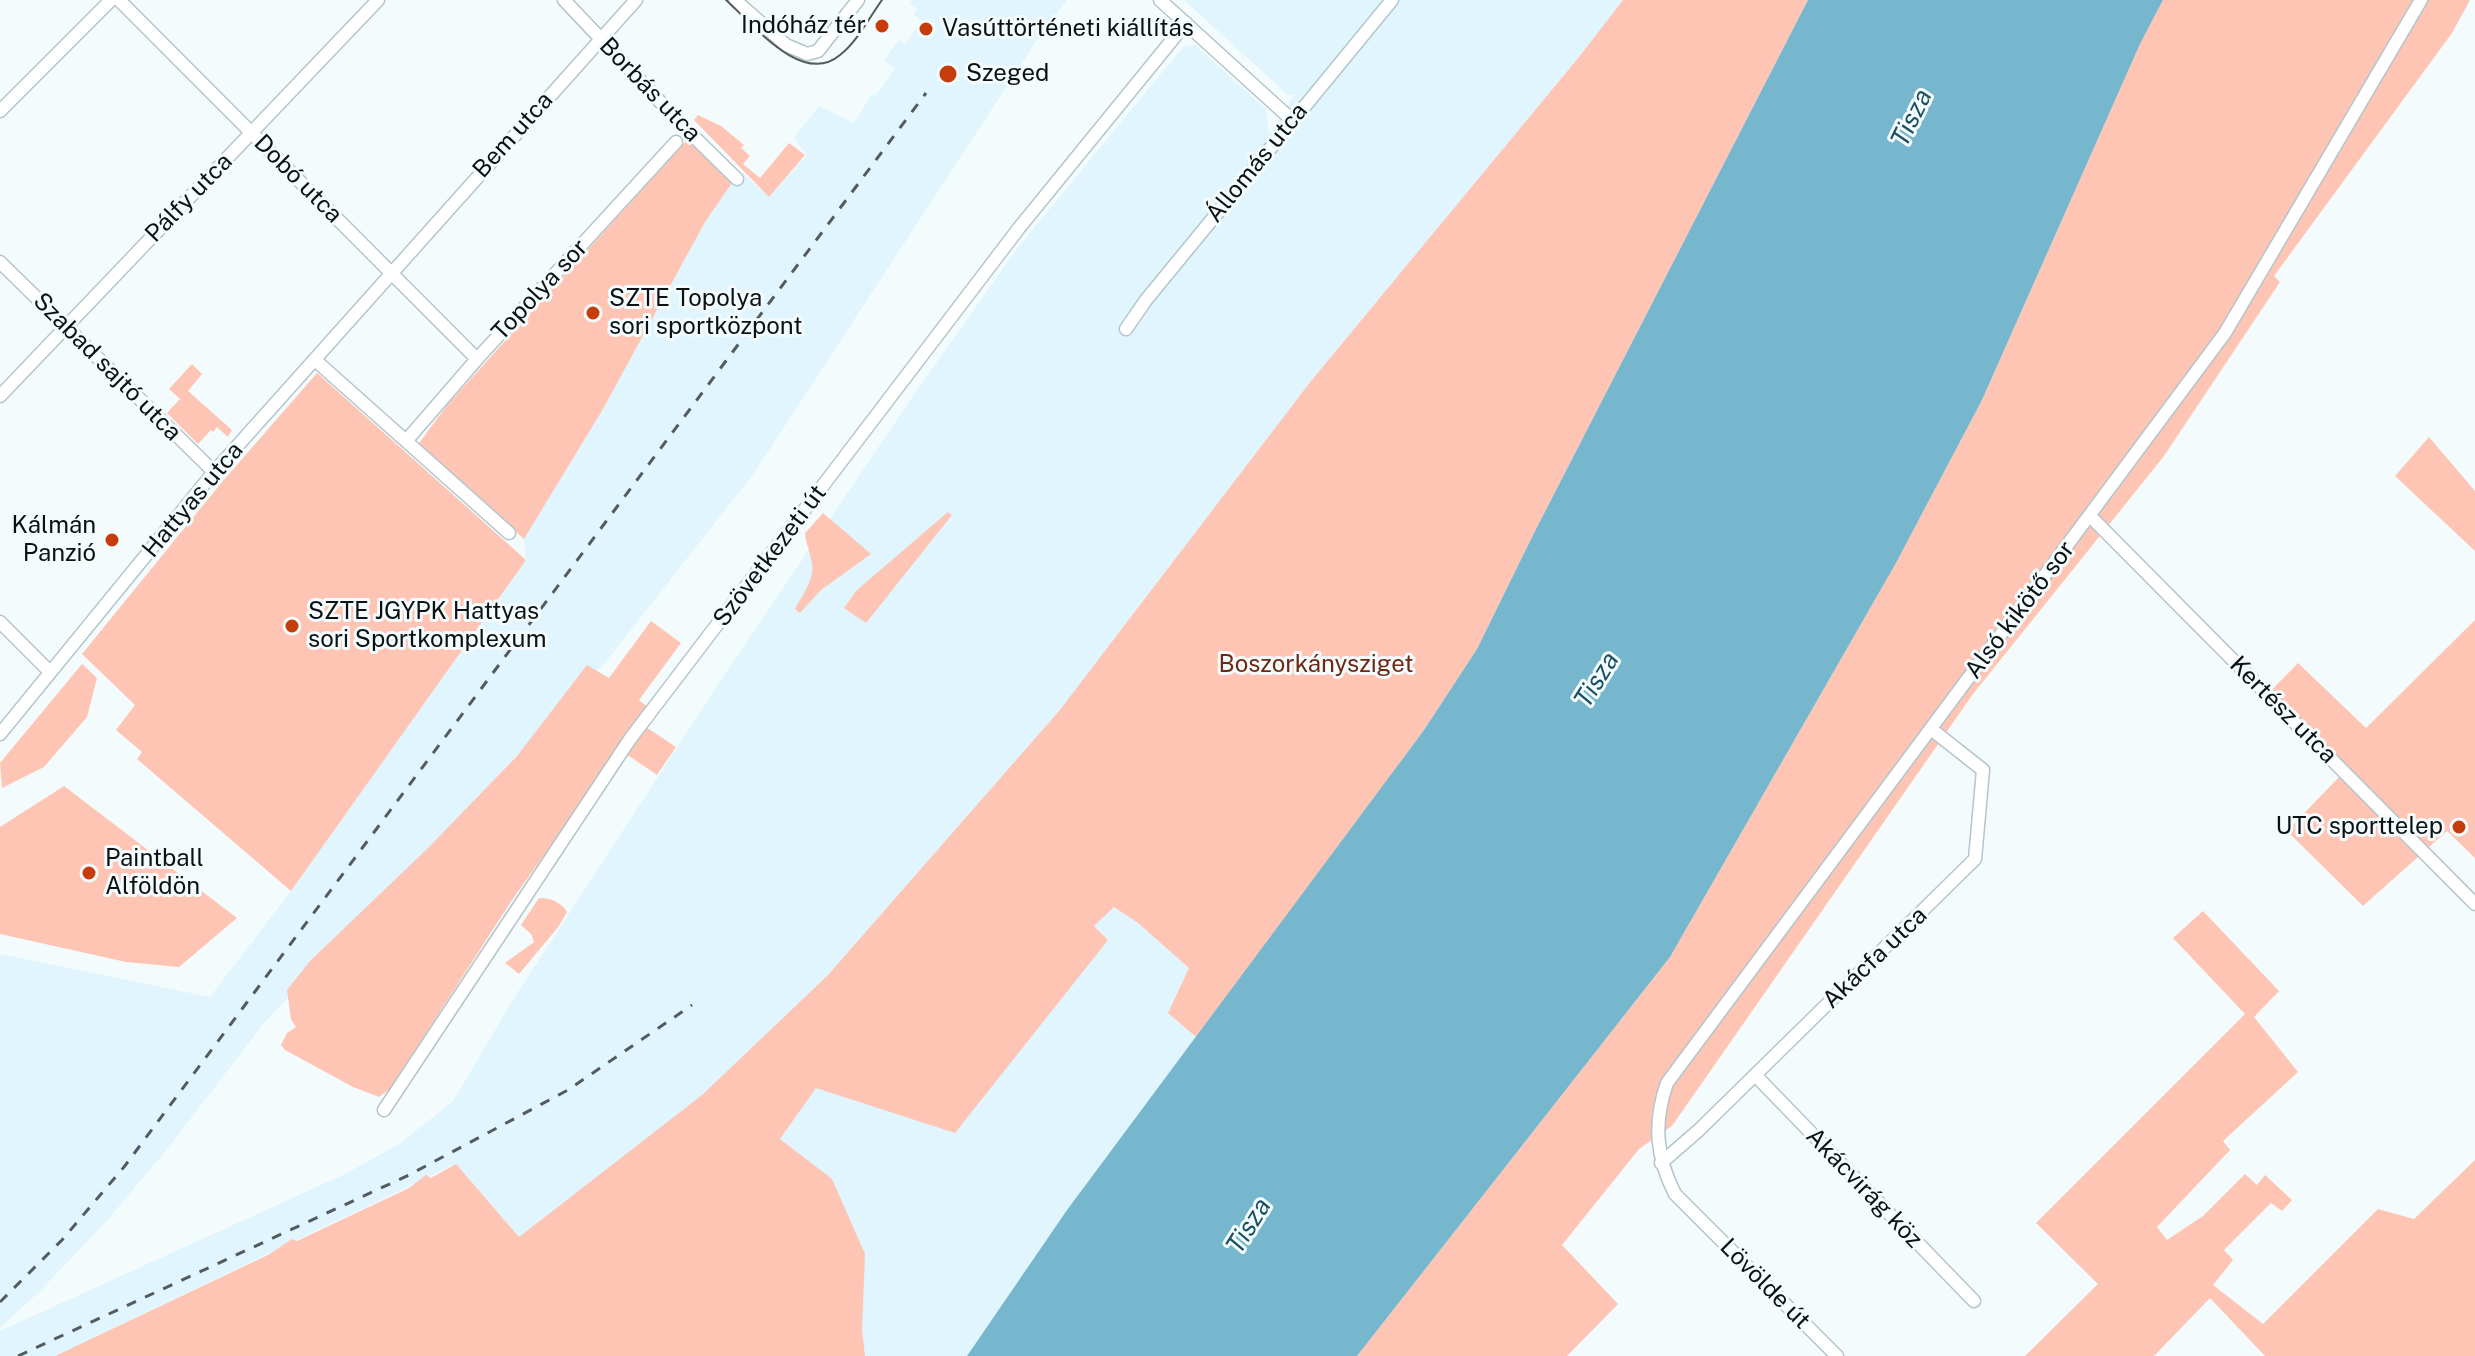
<!DOCTYPE html>
<meta charset="utf-8">
<style>
body{margin:0}
canvas{display:block;background:#f4fbfd}
</style>
<canvas width="2475" height="1356"></canvas>
<script>
const context = document.querySelector('canvas').getContext('2d');
context.lineJoin = 'round';
function fillPath(path, color) { context.fillStyle = color; context.fill(path, 'evenodd'); }
function trace(path, color, width, dash) { context.strokeStyle = color; context.lineWidth = width; context.lineCap = dash ? 'butt' : 'round'; context.setLineDash(dash || []); context.stroke(path); }
function label(font, color, halo, rows, align = 'center') {
  context.font = font + ' "Public Sans",sans-serif'; context.lineWidth = 6; context.setLineDash([]); context.textBaseline = 'middle'; context.strokeStyle = halo; context.fillStyle = color; for (const [text, x, y, turn = 0] of rows) {
    context.save(); context.translate(x, y); context.rotate((+turn || 0) * Math.PI / 180); context.textAlign = isNaN(turn) ? turn : align; if (halo) context.strokeText(text, 0, 0); context.fillText(text, 0, 0); context.restore();
  }
}
fillPath(new Path2D(`
 M912,0H1067L1033,46L754,473L608,659L264,1023L168,1148L104,1224L40,1291L0,1328V954L210,997L291,891L526,560L524,539L603,409L705,222L732,183L743,173L769,197L807,155L794,138L819,106L854,123L872,94L875,96L895,69L884,60L899,40L905,44L922,21L914,14L917,9L909,3Z
 M1184,0H1623L1579,57L1311,381L1059,711L828,975L702,1095L519,1237L455,1164L55,1356H0V1331L343,1175L398,1145L453,1101L516,995L719,683L915,393L1019,246L1184,46L1195,45L1266,109L1269,134L1295,94L1288,95Z
 M1114,907L1138,923L1189,968L1168,1013L1196,1037L1067,1210L967,1356H865L862,1330L780,1139L816,1088L1108,939L1094,926Z`), '#e0f5fd');
fillPath(new Path2D(`
 M1623,0H1808L1534,533L1477,649L1424,730L1196,1037L1168,1013L1189,968L1138,923L1114,907L1094,926L1108,940L955,1133L816,1088L780,1139L832,1179L865,1254L862,1330L865,1356H55L268,1255L292,1239L297,1241L409,1188L426,1175L431,1178L456,1164L519,1237L702,1095L828,975L1059,711L1311,381L1579,57Z
 M2163,0H2470L2452,33L2274,276L2280,282L2164,456L1973,694L1672,1126L1639,1149L1562,1245L1618,1304L1567,1356H1357L1670,957L1896,563L1982,400L2140,44Z
 M698,115L721,126L744,145L741,148L750,156L743,164L760,178L789,143L805,155L769,197L694,120Z
 M688,139L732,183L705,222L603,409L524,539L417,446L448,404Z
 M192,364L202,374L188,391L232,430L228,437L217,427L213,432L211,430L198,444L167,413L180,399L169,389Z
 M317,373L526,560L291,891L137,759L142,752L116,730L135,705L82,654L222,482Z
 M2429,437L2475,491V551L2395,476Z
 M948,512L952,515L866,623L844,608L857,590Z
 M823,513L871,554L821,590L800,613L795,609C803,594 817,577 811,559C809,549 806,543 805,533Z
 M2475,620V858L2447,831L2363,906L2287,831L2340,776L2261,701L2298,663L2366,728Z
 M651,621L681,643L639,700L649,708L512,900L390,1089L379,1097L353,1087L285,1050L281,1045L287,1033L296,1027L291,1019L287,990L310,961L429,847L517,756L587,665L609,678Z
 M82,664L97,678L87,717L44,767L2,788L0,763Z
 M646,727L676,747L657,775L626,754Z
 M64,786L237,918L179,967L126,962L0,934V827Z
 M539,898C551,898 561,902 567,912L559,926L519,974L505,963L534,942L531,934L521,925Z
 M2203,911L2279,991L2254,1017L2298,1072L2223,1141L2230,1150L2157,1227L2167,1240L2203,1216L2245,1174L2257,1185L2265,1175L2292,1200L2282,1211L2271,1203L2224,1250L2233,1260L2213,1285L2263,1324L2378,1209L2414,1219L2475,1160V1356H2265L2210,1298L2154,1356H2025L2098,1284L2036,1223L2245,1014L2173,938Z`), '#fec5b4');
fillPath(new Path2D(`
 M1808,0H2163L2140,44L1982,400L1896,563L1670,957L1357,1356H967L1067,1210L1424,730L1477,649L1534,533Z`), '#77b7ce');
const street = new Path2D(`
 M119,0L477,359
 M564,0L684,127L737,179
 M735,0L786,45L807,54L818,51L858,0
 M1160,0L1292,120
 M0,111L111,0
 M0,262L214,472
 M1126,329L1146,300L1392,0
 M315,360L406,441L477,359L676,142
 M0,396L378,0
 M406,441L509,533
 M2090,516L2475,904
 M0,622L50,672
 M0,734L214,472L636,0
 M1755,1075L1974,1301
 M384,1110L630,739L1019,228L1186,23
 M1661,1163L1699,1130L1975,859L1983,770L1931,729
 M1837,1356L1675,1194C1656,1157 1653,1123 1667,1083L2225,333L2421,0`);
trace(street, '#b4c5cb', 15);
trace(street, '#fff', 12);
trace(new Path2D(`
 M726,0C753,24 802,87 840,55C857,42 869,18 882,0`), '#545b5d', 2);
trace(new Path2D(`
 M0,1302L62,1240L124,1167L926,93
 M18,1356L409,1175L568,1090L692,1005`), '#545b5d', 3, [10, 10]);
for (const [x, y, r, color] of [
 [882,26,8,"#c53d0b"],
 [926,29,8,"#c53d0b"],
 [948,74,10,"#c53d0b"],
 [593,313,8,"#c53d0b"],
 [112,540,8,"#c53d0b"],
 [292,626,8,"#c53d0b"],
 [2459,827,8,"#c53d0b"],
 [89,873,8,"#c53d0b"]
]) { const dot = new Path2D(); dot.arc(x, y, r, 0, 2 * Math.PI); context.fillStyle = color; context.fill(dot); trace(dot, '#f4fbfd', 3); }
label('24px', '#0c1214', '#f4fbfd', [
 ["Indóház tér",866,26,"right"],
 ["Vasúttörténeti kiállítás",942,29],
 ["Szeged",966,74],
 ["SZTE Topolya",609,299],
 ["sori sportközpont",609,327],
 ["Kálmán",96,526,"right"],
 ["Panzió",96,554,"right"],
 ["SZTE JGYPK Hattyas",308,612],
 ["sori Sportkomplexum",308,640],
 ["UTC sporttelep",2443,827,"right"],
 ["Paintball",105,859],
 ["Alföldön",105,887]
], 'left');
label('24px', '#0c1214', '#f4fbfd', [
 ["Borbás utca",650,90,46],
 ["Bem utca",513,135,-48],
 ["Állomás utca",1257,163,-51],
 ["Dobó utca",298,179,45],
 ["Pálfy utca",189,198,-46],
 ["Topolya sor",540,290,-47],
 ["Szabad sajtó utca",107,367,45],
 ["Hattyas utca",193,500,-50],
 ["Szövetkezeti út",770,556,-53],
 ["Alsó kikötő sor",2020,610,-53],
 ["Kertész utca",2283,710,45],
 ["Akácfa utca",1875,958,-44],
 ["Akácvirág köz",1864,1188,46],
 ["Lövölde út",1765,1284,45]
]);
label('24px', '#6d2914', '#f4fbfd', [
 ["Boszorkánysziget",1316,665]
]);
label('italic 26px', '#194f60', '#f4fbfd', [
 ["Tisza",1912,118,-64],
 ["Tisza",1597,680,-58],
 ["Tisza",1249,1226,-58]
]);
</script>
